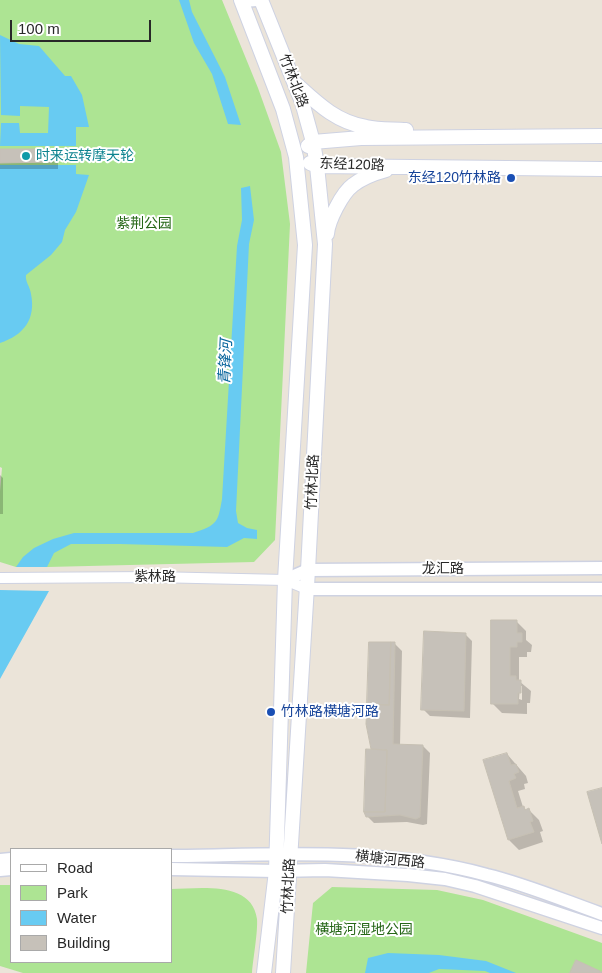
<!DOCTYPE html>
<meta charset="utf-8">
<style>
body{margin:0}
#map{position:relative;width:602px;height:973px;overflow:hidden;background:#ebe4d9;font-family:Helvetica,sans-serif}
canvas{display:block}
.legend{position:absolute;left:10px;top:848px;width:162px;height:115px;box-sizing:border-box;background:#fff;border:1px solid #a9a9a9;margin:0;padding:6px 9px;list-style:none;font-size:15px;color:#282828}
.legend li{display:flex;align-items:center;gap:10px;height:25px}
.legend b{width:25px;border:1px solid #a9a9a9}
.scale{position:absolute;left:10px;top:20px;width:141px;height:22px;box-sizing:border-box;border:2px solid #282828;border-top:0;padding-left:6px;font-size:15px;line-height:18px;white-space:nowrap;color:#282828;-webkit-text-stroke:4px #fff;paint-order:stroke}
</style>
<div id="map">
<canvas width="602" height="973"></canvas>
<ul class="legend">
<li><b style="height:6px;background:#fff"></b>Road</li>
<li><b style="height:14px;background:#ade493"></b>Park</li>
<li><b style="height:14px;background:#68cbf2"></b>Water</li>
<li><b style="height:14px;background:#c6c1b9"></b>Building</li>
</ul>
<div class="scale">100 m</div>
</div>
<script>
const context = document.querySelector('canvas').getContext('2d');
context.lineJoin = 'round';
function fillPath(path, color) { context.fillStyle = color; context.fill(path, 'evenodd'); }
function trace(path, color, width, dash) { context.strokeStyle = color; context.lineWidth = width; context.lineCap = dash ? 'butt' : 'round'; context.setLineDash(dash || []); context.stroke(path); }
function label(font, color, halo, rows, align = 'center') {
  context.font = font + ' Helvetica,"Noto Sans SC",sans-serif'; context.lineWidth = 4; context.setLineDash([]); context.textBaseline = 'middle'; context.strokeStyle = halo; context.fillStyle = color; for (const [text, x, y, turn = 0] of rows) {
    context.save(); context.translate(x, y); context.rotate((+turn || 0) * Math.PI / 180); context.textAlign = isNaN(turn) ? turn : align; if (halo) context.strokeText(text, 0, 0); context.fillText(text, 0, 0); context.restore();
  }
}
fillPath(new Path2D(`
 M0,0H222L258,88L281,152L290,224L275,540L254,562L47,567H16L0,562V491L2,468L0,467Z
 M0,885H11V962H171V889C198,889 252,880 257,919C258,932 253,959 252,973H23L0,966Z
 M332,887L437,890L483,900L602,943V973H306L313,903Z`), '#ade493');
fillPath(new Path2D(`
 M179,0H189L192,12L225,77L241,125L228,124L212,74L194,43Z
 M0,35L19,44L39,46L65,76H71L82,95L89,127H76V146H0L1,123H19L20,133H48L49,107L20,106V116L1,115Z
 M0,165H76V174L89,175L76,212L65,230L62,242L51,255L26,275C25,282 30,286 31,294C36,319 24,335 0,343Z
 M250,186L254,220L249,244L236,511L238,523L247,528L257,530V539L244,538L227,547L120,544H71L54,553L47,567H16L23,557L34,548L53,539L74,533H193C217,525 218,523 222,499L237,246L242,220L241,188Z
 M0,590L49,591L0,679Z
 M388,953L439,955L486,961L516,973H490L485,971L439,969L429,973H365L368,958Z`), '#68cbf2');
fillPath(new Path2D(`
 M0,150H51L58,157V169H0Z
 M0,475L3,478V514H0Z
 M516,621L526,631V640L532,645L531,652H527V657H519V681L531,691L530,703H527V714L502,713L492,703ZM520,686H522V700L519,699Z
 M465,634L472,641L470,718L430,716L423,709Z
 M395,644L402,651L400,746H423L430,753L427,824L423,825L407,822L374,823L367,816L372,751L367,724Z
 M507,754L526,776L528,783L524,784L525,789L518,791L523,807L527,811L529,810L539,820L543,831L540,832L543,842L519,850L509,840Z`), '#0003');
const building = new Path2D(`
 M0,149H52V162L0,163Z
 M491,620H517V633H522V642H517V647H510V676H516V680H521V693H518V704H491Z
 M424,631L466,633L464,711L421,710Z
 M369,642H391L389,705L367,704Z
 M391,642H395L393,744L423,745L420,817L416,819L400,815L366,817L364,812H385L387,750L371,749L366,724L367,704L389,705Z
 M366,749L387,750L385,812H364Z
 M507,753L511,765L516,764L519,772L514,774L516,778L509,781L517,808L524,806L525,810L529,808L533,821L530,822L534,832L508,840L483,760Z
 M602,788V844L587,792Z
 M576,960L602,972V973H570Z`);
fillPath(building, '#c6c1b9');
trace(building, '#c6c0b3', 1);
const minor = new Path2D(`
 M0,578L153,577L285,580L307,589`);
const tertiary = new Path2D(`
 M242,1L257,0
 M285,580L308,570L602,568
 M307,589H602
 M171,856C277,855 384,847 487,875C525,884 565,901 602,914
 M0,860L11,859
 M171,869L276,871L325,870L408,875L445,879L475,886L602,928
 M0,870L11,869`);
const secondary = new Path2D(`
 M241,0L283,109L296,157L305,245L285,580L276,871L264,973
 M261,0L302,102L313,142L317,166L325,244L308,570L283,973
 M296,84C317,103 336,122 366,127C379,130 393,129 406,130
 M308,146L313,142L361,138L602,136
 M310,163L317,166L602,169
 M327,234C328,221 342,193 353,185C362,178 375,173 386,170`);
trace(minor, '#ced2e2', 12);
trace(tertiary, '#ced2e2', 15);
trace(secondary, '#ced2e2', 16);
trace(minor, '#fff', 10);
trace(tertiary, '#fff', 12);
trace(secondary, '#fff', 14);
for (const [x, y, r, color] of [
 [26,156,5,"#0f9aa8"],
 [511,178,5,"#1a4fb4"],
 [271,712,5,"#1a4fb4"]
]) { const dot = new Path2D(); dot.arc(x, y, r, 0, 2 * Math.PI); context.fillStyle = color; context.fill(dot); trace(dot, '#fff', 2); }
label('14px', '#282828', '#fff', [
 ["竹林北路",293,81,69],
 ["东经120路",352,165,2],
 ["竹林北路",313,482,-87],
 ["龙汇路",443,569],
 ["紫林路",155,577],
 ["横塘河西路",390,860,6],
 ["竹林北路",289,886,-87]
]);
label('14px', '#0d838f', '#fff', [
 ["时来运转摩天轮",36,156]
], 'left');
label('14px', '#164399', '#fff', [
 ["东经120竹林路",501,178],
 ["竹林路横塘河路",281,712,"left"]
], 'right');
label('14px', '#266717', '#fff', [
 ["紫荆公园",144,224],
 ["横塘河湿地公园",364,930]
]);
label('italic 15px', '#09669c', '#fff', [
 ["青锋河",226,362,-87]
]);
</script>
